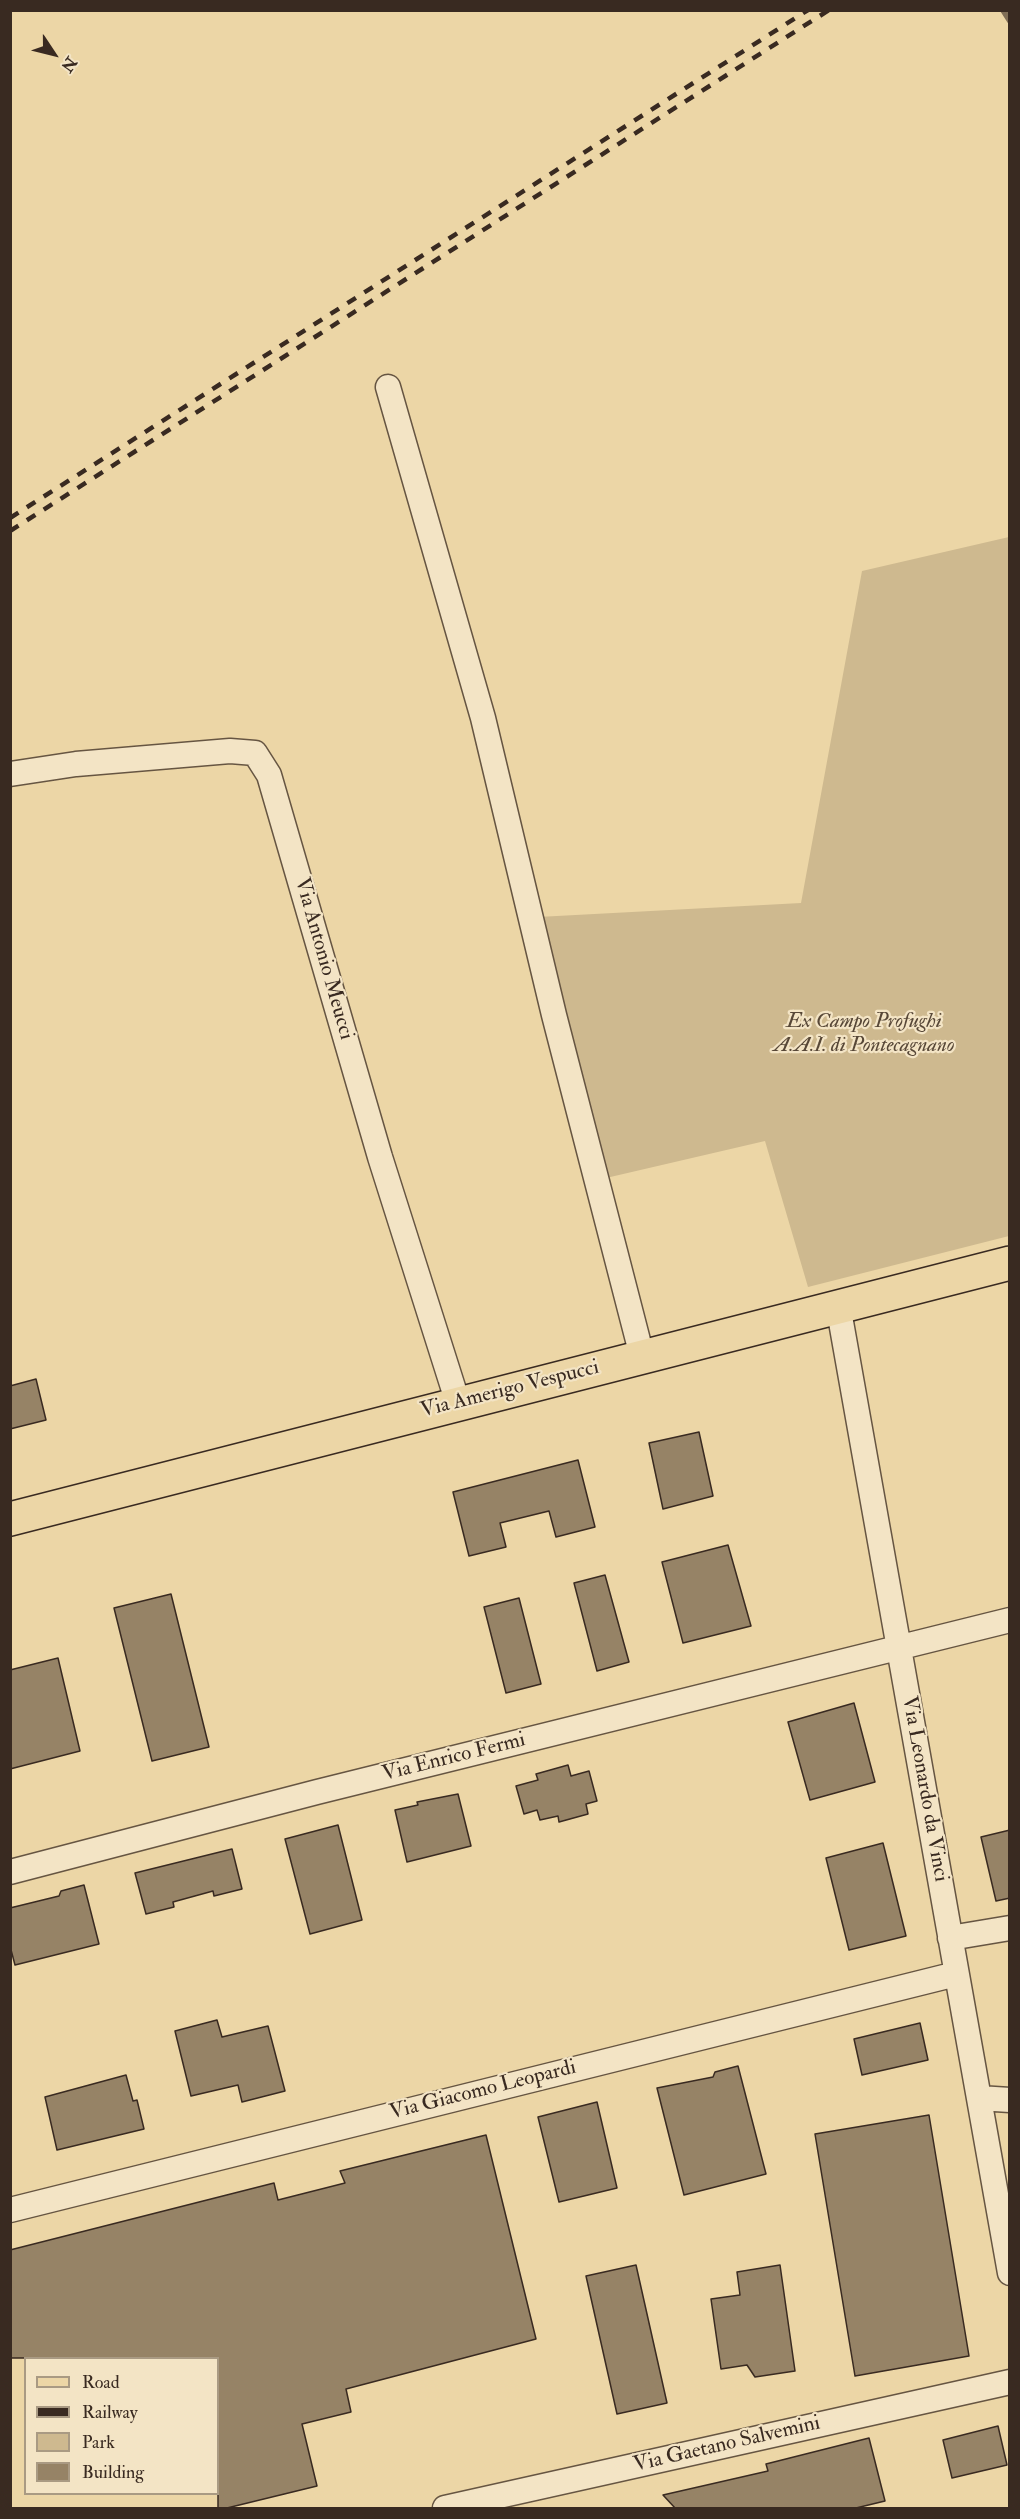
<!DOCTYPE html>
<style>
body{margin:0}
#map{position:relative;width:1020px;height:2519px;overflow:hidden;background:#ecd6a6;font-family:"IM FELL Double Pica",serif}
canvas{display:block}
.frame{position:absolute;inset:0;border:12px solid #392a21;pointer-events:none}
.legend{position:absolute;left:24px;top:2357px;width:195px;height:138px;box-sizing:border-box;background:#f3e4c5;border:2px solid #a99a83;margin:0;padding:8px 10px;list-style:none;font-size:18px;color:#392a21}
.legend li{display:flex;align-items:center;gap:12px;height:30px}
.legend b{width:30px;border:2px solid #a99a83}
.north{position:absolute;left:24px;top:24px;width:60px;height:60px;-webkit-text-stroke:4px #f3e4c5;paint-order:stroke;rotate:125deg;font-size:16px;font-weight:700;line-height:24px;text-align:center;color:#392a21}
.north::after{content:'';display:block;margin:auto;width:21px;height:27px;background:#392a21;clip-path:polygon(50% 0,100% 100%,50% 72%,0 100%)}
</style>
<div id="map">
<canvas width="1020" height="2519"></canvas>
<div class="frame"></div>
<ul class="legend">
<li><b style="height:8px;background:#ecd6a6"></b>Road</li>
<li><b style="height:8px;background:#392a21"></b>Railway</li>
<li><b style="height:16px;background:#ceb98f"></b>Park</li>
<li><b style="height:16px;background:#968366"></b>Building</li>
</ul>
<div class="north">N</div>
</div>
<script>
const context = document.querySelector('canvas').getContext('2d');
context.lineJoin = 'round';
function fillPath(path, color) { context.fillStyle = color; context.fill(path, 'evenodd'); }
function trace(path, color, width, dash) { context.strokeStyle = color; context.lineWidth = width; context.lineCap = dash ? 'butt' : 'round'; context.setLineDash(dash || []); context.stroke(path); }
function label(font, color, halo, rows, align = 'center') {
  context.font = font + ' "IM FELL Double Pica",serif'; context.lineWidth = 4.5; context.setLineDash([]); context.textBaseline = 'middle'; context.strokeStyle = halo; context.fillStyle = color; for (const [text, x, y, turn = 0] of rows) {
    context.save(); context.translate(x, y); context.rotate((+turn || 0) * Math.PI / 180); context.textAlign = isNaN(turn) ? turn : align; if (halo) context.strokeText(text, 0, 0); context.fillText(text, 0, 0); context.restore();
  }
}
fillPath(new Path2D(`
 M1009,537V1236L808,1287L765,1141L606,1178L538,917L801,903L862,571Z`), '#ceb98f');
trace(new Path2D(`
 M1003,10L1010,21`), '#806e56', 6);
const building = new Path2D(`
 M36,1379L46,1420L10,1429V1386Z
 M699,1432L713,1496L663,1509L649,1443Z
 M578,1460L595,1527L556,1537L549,1511L500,1523L506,1547L469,1556L453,1492Z
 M728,1545L751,1626L683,1643L662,1562Z
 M605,1575L629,1662L597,1671L574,1583Z
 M171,1594L209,1747L152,1761L114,1608Z
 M519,1598L541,1684L506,1693L484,1607Z
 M58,1658L80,1751L10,1769V1670Z
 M854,1703L875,1782L810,1800L788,1722Z
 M568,1765L571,1776L589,1771L597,1801L586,1804L588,1814L559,1822L558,1816L540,1820L537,1810L524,1814L516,1786L538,1780L536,1774Z
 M458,1794L471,1846L407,1862L395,1810L418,1805L417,1802Z
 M338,1825L362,1920L310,1934L285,1839Z
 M1010,1830V1898L996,1901L981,1837Z
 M883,1843L906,1936L849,1950L826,1858Z
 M232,1849L242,1889L214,1896L213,1891L173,1902L174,1907L146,1914L135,1873Z
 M84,1885L99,1944L15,1965L10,1946V1908L59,1896L61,1891Z
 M217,2020L222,2037L268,2026L285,2091L242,2102L238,2085L191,2096L175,2031Z
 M920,2023L928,2060L862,2075L854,2039Z
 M738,2066L766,2174L684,2195L657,2088L713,2077L715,2072Z
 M126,2075L133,2101L137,2100L144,2129L57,2150L45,2097Z
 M597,2102L617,2188L559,2202L538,2117Z
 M929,2115L969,2356L855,2376L815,2134Z
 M486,2135L536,2339L346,2389L351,2412L302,2424L317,2486L227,2508H218V2358H10V2250L274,2183L278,2200L345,2183L340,2171Z
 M636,2265L667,2403L617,2414L586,2276Z
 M780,2265L795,2371L755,2377L747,2365L721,2369L711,2299L740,2295L737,2272Z
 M998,2426L1007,2465L952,2478L943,2440Z
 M869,2438L885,2501L856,2508H675L663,2495L768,2471L766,2464Z`);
fillPath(building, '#968366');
trace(building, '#392a21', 1.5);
const street = new Path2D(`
 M388,387L483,718L554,1015L642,1356
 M10,774L76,764L230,751L255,753L269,775L380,1157L458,1403
 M838,1305L1010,2273
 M10,1872L317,1792L1010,1620
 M950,1938L1010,1928
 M979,2098L1010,2100
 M10,2210L956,1974
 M445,2508L1010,2382`);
const primary = new Path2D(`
 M10,1519L1010,1263`);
trace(street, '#665542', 27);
trace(primary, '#392a21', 36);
trace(street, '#f3e4c5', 24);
trace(primary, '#ecd6a6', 33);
trace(new Path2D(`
 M10,518L808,10
 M10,531L829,10`), '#392a21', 4.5, [10, 10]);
label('21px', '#392a21', '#f3e4c5', [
 ["Via Antonio Meucci",323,959,74],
 ["Via Amerigo Vespucci",510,1390,-14],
 ["Via Enrico Fermi",454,1758,-14],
 ["Via Leonardo da Vinci",924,1789,80],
 ["Via Giacomo Leopardi",483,2091,-14],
 ["Via Gaetano Salvemini",727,2445,-13]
]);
label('italic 21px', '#574737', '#f3e4c5', [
 ["Ex Campo Profughi",864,1022],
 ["A.A.I. di Pontecagnano",864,1046]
]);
</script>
